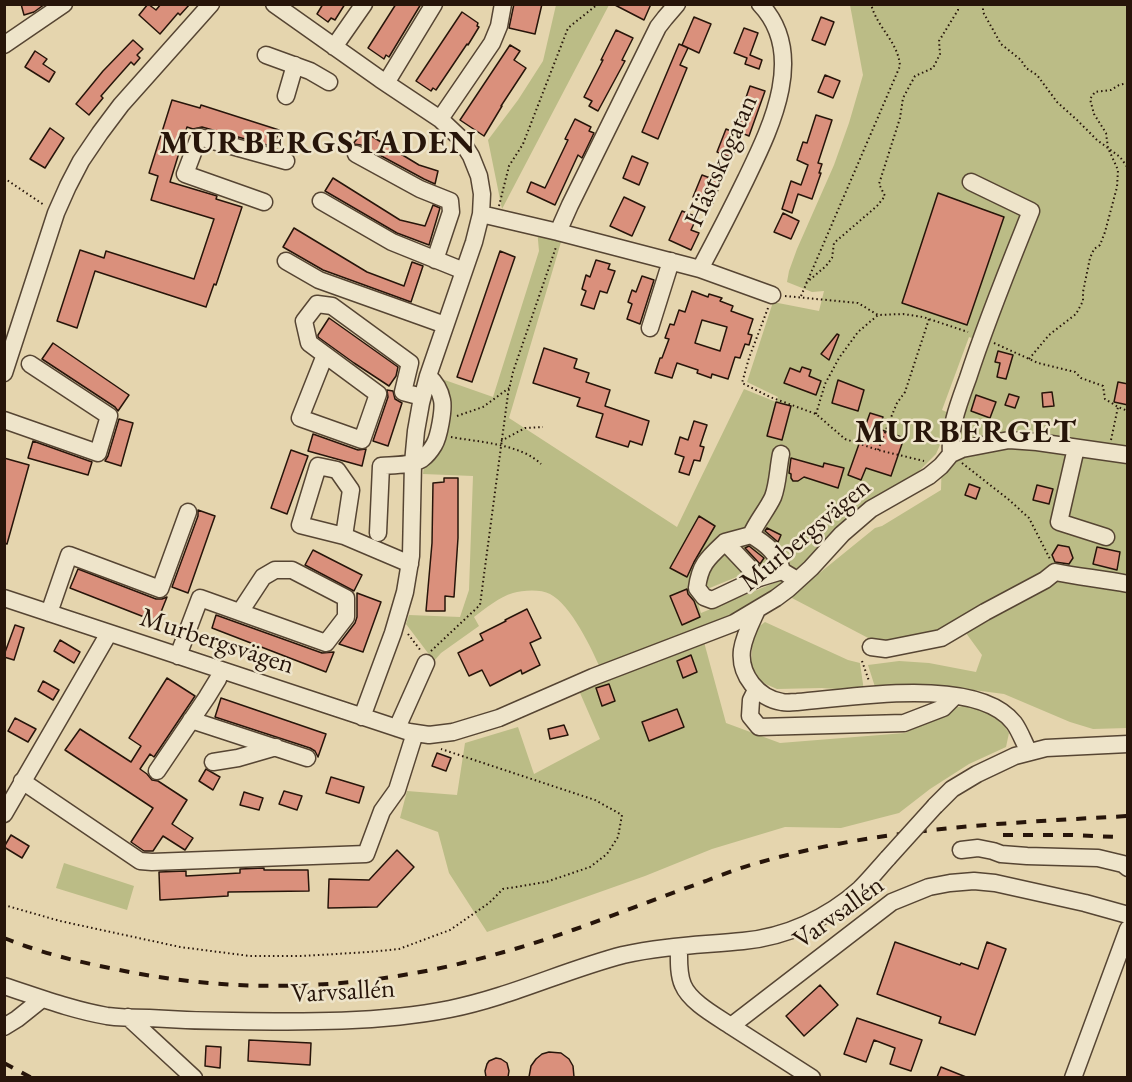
<!DOCTYPE html>
<meta charset="utf-8">
<style>
body{margin:0}
#map{position:relative;width:1132px;height:1082px;overflow:hidden;background:#e5d5ae;font-family:"EB Garamond",serif}
canvas{display:block}
.frame{position:absolute;inset:0;border:6px solid #27150a;pointer-events:none}
</style>
<div id="map">
<canvas width="1132" height="1082"></canvas>
<div class="frame"></div>
</div>
<script>
const context = document.querySelector('canvas').getContext('2d');
context.lineJoin = 'round';
function fillPath(path, color) { context.fillStyle = color; context.fill(path, 'evenodd'); }
function trace(path, color, width, dash) { context.strokeStyle = color; context.lineWidth = width; context.lineCap = dash ? 'butt' : 'round'; context.setLineDash(dash || []); context.stroke(path); }
function label(font, color, halo, rows, align = 'center') {
  context.font = font + ' "EB Garamond",serif'; context.lineWidth = 5; context.setLineDash([]); context.textBaseline = 'middle'; context.strokeStyle = halo; context.fillStyle = color; for (const [text, x, y, turn = 0] of rows) {
    context.save(); context.translate(x, y); context.rotate((+turn || 0) * Math.PI / 180); context.textAlign = isNaN(turn) ? turn : align; if (halo) context.strokeText(text, 0, 0); context.fillText(text, 0, 0); context.restore();
  }
}
fillPath(new Path2D(`
 M556,5H609L502,209L488,140L518,100L543,61Z
 M850,5H1127V581L1053,568L940,634L900,644L872,640L790,597L875,528L882,526L941,490L942,456L985,343L969,337L942,410L953,415L936,454L911,479L764,600L601,670C592,649 571,605 550,594C541,589 523,590 513,593C499,597 486,608 474,617L479,626L441,653L434,661L406,624L409,615L460,617L469,590L473,476L423,474L424,466L440,444L439,378L493,397L539,251L537,229H572L561,242L509,418L677,527L744,389L776,402L778,397L747,382L773,302L819,311L824,291L812,292L787,282L789,271L797,249L834,165L849,123L863,75ZM761,567L779,581L701,613L695,594Z
 M1058,579L1085,586L1111,587L1127,591V728L1093,729L1070,722L1004,694L958,688L875,687L868,665L899,661L929,663L976,672L982,655L966,633L1051,586Z
 M765,622L848,660L860,663L864,691L822,688L777,689L761,682L751,667L753,631Z
 M704,642L726,723L780,743L905,733L952,708L970,705L986,711L1001,721L1009,733L1006,747L969,764L930,789L899,813L841,828L785,827L712,849L645,876L487,932L449,873L438,832L400,818L407,791L457,795L465,743L518,727L534,774L600,739L577,686Z
 M64,863L134,886L127,910L56,888Z`), '#bbbc86');
const building = new Path2D(`
 M21,4H45L34,12L24,15Z
 M148,4L156,10L161,4H190L180,15L178,13L160,34L139,15Z
 M323,4H345L335,20L331,18L328,22L317,14Z
 M396,4H421L389,57L386,55L384,59L368,48Z
 M514,4H542L535,34L509,28Z
 M613,4H651L644,20Z
 M462,12L478,23L477,26L479,27L468,45L467,44L436,90L433,88L431,91L416,81Z
 M694,17L711,24L699,53L682,45Z
 M821,17L834,22L825,45L812,40Z
 M744,28L758,33L750,55L762,60L759,69L745,64L747,58L734,53Z
 M616,30L633,38L622,60L625,61L598,111L589,106L592,101L584,97L603,60H601Z
 M133,40L143,49L137,55L140,58L134,65L131,62L115,80L101,96L103,98L89,115L76,104L103,71Z
 M679,44L688,48L680,65L687,68L658,139L642,132Z
 M510,45L520,51L514,60L526,68L501,106H502L484,136L460,120Z
 M35,51L47,59L43,64L55,72L49,82L25,67Z
 M825,75L840,81L833,98L818,92Z
 M750,86L765,91L749,136L737,131L745,110L742,109Z
 M172,100L200,108L201,105L279,130L274,147L202,127L193,129L187,127L170,182L217,196L216,199L242,207L216,285L214,284L206,307L95,271L77,328L57,321L80,250L104,258L106,251L194,279L214,219L151,200L158,176L149,173Z
 M816,115L832,120L818,163L822,164L819,173H821L812,199L798,194L792,213L782,209L791,181L801,185L808,165L797,160L803,142L807,143Z
 M575,119L591,127L589,131L594,133L582,158L578,155L555,205L527,192L531,182L545,188L568,140L565,139Z
 M50,128L64,138L45,168L30,159Z
 M726,129L741,135L732,158L717,152Z
 M363,131L419,165L438,171L435,184L424,179L361,145L353,144Z
 M632,156L648,163L639,185L623,178Z
 M702,175L721,182L712,205L693,197Z
 M333,178L400,220L425,226L433,205L440,208L429,245L397,233L325,191Z
 M938,193L1004,217L967,325L902,303Z
 M624,197L645,207L632,236L610,226Z
 M682,211L697,217L691,230L699,233L691,250L669,240Z
 M783,213L799,221L791,239L774,232Z
 M294,228L367,272L404,286L412,262L423,266L411,302L323,270L283,247Z
 M500,251L515,257L472,382L457,377Z
 M596,260L610,264L608,269L615,271L607,293L600,291L594,309L581,305L586,291L582,289L586,275L590,277Z
 M642,276L654,280L640,324L627,319L632,304L628,302L632,290L636,292Z
 M692,291L708,297L709,294L722,298L720,301L733,306L731,311L753,319L748,334L752,335L749,345L745,344L740,358L735,357L728,379L712,374L711,378L697,373L698,370L677,363L672,378L655,373L660,358H662L669,339L665,338L670,324L674,325L679,310L685,312ZM702,320L727,327L720,351L695,343Z
 M329,318L398,367L396,376L389,386L354,363L318,337V335Z
 M837,334L839,335L829,360L821,354Z
 M53,343L129,395L118,411L115,407L42,359Z
 M544,348L577,359L574,368L589,373L586,382L610,390L605,406L649,421L642,445L630,441L628,447L596,437L603,414L577,406L580,398L533,383Z
 M998,351L1013,355L1006,379L997,377L1000,363L995,362Z
 M802,367L811,370L809,376L821,381L816,395L784,383L790,368L800,372Z
 M838,380L864,390L858,411L832,403Z
 M1118,382L1128,384V405L1114,402Z
 M387,390L393,391L395,399L402,403L388,446L373,441L388,397Z
 M1052,392L1054,406L1043,407L1042,393Z
 M1009,394L1019,397L1015,408L1005,405Z
 M976,395L996,402L990,418L971,411Z
 M776,402L791,406L782,440L767,436Z
 M870,413L883,417L879,429L904,438L891,476L866,468L861,480L848,475Z
 M119,419L133,423L121,466L105,461L108,456Z
 M694,421L707,425L700,446L704,447L700,461L694,460L689,475L679,472L684,457L675,454L680,437L688,440Z
 M313,434L358,450L366,449L362,466L308,451Z
 M33,441L92,462L88,475L28,458Z
 M291,450L308,456L287,514L271,508Z
 M4,458L29,465L7,544L4,543Z
 M791,458L823,467L824,463L844,468L838,488L804,477L798,481H793L791,478V474L789,473Z
 M444,478H458V538L454,597L445,596V611H426L432,543L433,483L444,482Z
 M969,484L980,488L976,499L965,495Z
 M1037,485L1053,489L1049,504L1033,500Z
 M198,510L215,516L188,593L172,587L198,516Z
 M699,516L715,526L694,562L687,577L670,568Z
 M767,528L781,535L778,542L765,531Z
 M1058,545L1069,547L1073,558L1069,564L1055,562L1052,555Z
 M749,546L764,558L760,564L745,548Z
 M1097,547L1120,552L1117,570L1093,564Z
 M313,550L362,575L354,591L305,565Z
 M78,569L156,599H162L167,597L157,622L70,588Z
 M687,589L688,594L694,601L700,617L682,625L670,596Z
 M357,593L381,602L363,652L339,644L355,623L357,617Z
 M527,609L541,638L530,643L540,665L522,674L521,670L490,686L482,670L469,676L458,653L483,640L480,634L506,621L505,620Z
 M216,615L322,653L334,652L326,672L212,628Z
 M15,625L24,628L14,660L4,657V655Z
 M60,640L80,652L74,663L54,651Z
 M691,655L697,672L683,678L677,661Z
 M167,678L195,696L154,757L150,754L140,769L147,774L152,780L158,781L187,800L172,824L193,838L185,850L163,836L153,851H144L131,842L153,808L65,750L80,729L131,762L141,746L129,738Z
 M43,681L59,690L53,700L38,691Z
 M609,684L615,701L602,706L596,688Z
 M221,698L326,734L318,757L315,751L310,748L215,717Z
 M677,709L684,727L649,741L642,722Z
 M15,718L36,729L28,742L8,731Z
 M564,725L568,735L550,739L548,729Z
 M437,753L451,758L446,771L432,766Z
 M206,769L220,777L213,790L199,781Z
 M331,777L364,787L359,803L326,793Z
 M284,791L302,796L297,810L279,804Z
 M244,792L263,798L259,810L240,805Z
 M11,835L29,846L22,858L4,847Z
 M397,850L414,867L377,907L328,908L329,879L369,880Z
 M264,868V870H308L309,891L228,892V896L160,900L159,872L186,871V876L240,873V869Z
 M895,942L960,965L961,963L978,969L987,942L1006,949L975,1035L939,1023L941,1017L877,994Z
 M820,985L838,1005L804,1036L786,1016Z
 M857,1018L922,1040L911,1071L890,1064L895,1048L874,1040L866,1062L844,1054Z
 M249,1040L311,1043L310,1065L248,1061Z
 M206,1046L221,1047L220,1068L205,1066Z
 M549,1052L561,1053L569,1059L573,1066L574,1077H529L531,1066L536,1059L542,1054Z
 M496,1058L501,1059L507,1063L509,1071L508,1077H486L485,1071L487,1064L489,1061Z
 M941,1067L966,1077H937Z`);
fillPath(building, '#da907c');
trace(building, '#27150a', 1.5);
const minor = new Path2D(`
 M274,4L380,79L440,119L459,137L471,156L479,176L482,194L481,214L474,242L428,376L421,403L416,431L413,463L411,556L405,592L393,633L362,717
 M4,45L64,4
 M334,47L364,4
 M266,55L310,71L329,82
 M386,83L434,4
 M286,96L295,65
 M440,119L492,43L499,26L503,4
 M356,154L420,189L450,201L451,212L435,260
 M321,201L392,242L464,271
 M264,202L185,174L199,137L286,161
 M481,214L558,232L700,269L772,295
 M558,232L570,205L658,27L665,18L677,4
 M286,261L319,280L445,325
 M700,269C716,239 731,210 746,179C770,129 808,54 760,4
 M650,328L671,261
 M325,355L300,418L362,440L378,394L309,343L304,321L317,304L332,306L410,363L403,392L422,397
 M4,373L56,213L68,186L81,161L100,133L121,105L211,4
 M4,420L98,453L109,416L30,364
 M1076,448L1059,522L1106,537
 M951,454C949,427 959,403 968,378C986,322 1009,266 1031,211L971,182
 M378,533L381,466C394,465 410,466 422,459C426,456 431,450 434,445C439,437 444,409 442,400C440,390 435,382 428,376
 M751,535C757,521 767,510 773,497C778,484 778,468 781,454
 M344,536L351,490L337,470L318,466L300,525L344,536L410,564
 M725,542L751,535C766,544 778,553 782,571
 M759,578L725,542C708,558 700,564 697,588L704,597L712,600L759,578L782,571L797,580
 M4,598L409,732L429,735L453,732L499,718L593,677L734,623L776,598L788,589L811,568L842,534L871,509L929,476L941,466L951,454L962,449L1009,440L1037,442L1128,455
 M757,610C751,623 744,636 742,650C739,675 758,698 782,702C787,703 792,702 797,702C850,698 977,675 1014,723C1020,731 1024,743 1029,752
 M49,613L69,555L160,589L188,512
 M871,647L886,649L941,638L985,612L1045,580L1055,572C1079,577 1104,579 1128,584
 M178,656L200,598L326,643L346,617V598L292,570H275L263,577L240,612
 M756,690L751,700L750,716L759,727L904,723L943,708L955,696
 M191,720L307,758
 M397,728L426,663
 M213,762L238,758L276,747
 M157,771L207,697L218,679L221,670
 M22,781L140,861L152,862L366,854L382,811L397,790L415,733
 M935,806L952,789L977,774L1015,756L1046,748L1128,744
 M4,814L109,633
 M961,850L978,848L993,851L1001,854L1027,856L1098,858L1123,864L1128,868
 M679,947C679,959 678,974 683,985C690,1002 716,1016 731,1026L892,902L929,887L950,883L974,881L995,883L1085,903L1128,915
 M4,986C38,997 72,1010 107,1016C121,1018 135,1018 149,1018C177,1020 205,1021 232,1021C305,1022 379,1023 450,1009C510,997 565,970 623,955C662,946 703,945 743,941C786,937 828,918 860,889C870,879 879,868 888,858
 M128,1017L194,1078
 M731,1026L812,1078
 M4,1027L17,1019L42,999
 M1073,1078L1128,929`);
trace(minor, '#564533', 19);
trace(new Path2D(`
 M983,4V12L1001,44L1021,60L1026,68L1037,75L1057,102L1078,121L1097,140L1120,157L1128,168
 M4,178L44,205
 M499,206L509,166L523,144L568,28L598,4
 M806,283L826,266L832,258L834,243L877,206L885,196L879,184L900,118L903,98L915,76L933,68L940,54L939,41L958,10V4
 M785,296L858,303L878,315L903,314L923,317L968,332
 M801,296L900,66C898,41 877,28 871,4
 M768,308L749,358L742,383L770,397L816,414L845,439L878,450L924,461
 M994,343L1038,363L1075,372L1081,378L1103,386L1105,399L1118,407L1128,411
 M1029,359L1049,335L1076,314L1083,301V292L1090,258L1094,249L1100,245L1105,232L1117,187L1118,170L1108,148L1106,133L1094,114L1090,99L1095,92L1111,90L1119,85L1128,83
 M816,414L825,384L839,358L858,332L878,315
 M457,416L483,407L509,388
 M451,437C478,442 521,444 541,464
 M1111,440L1118,407
 M501,441L525,428L543,427
 M878,450L892,415L897,403L905,392L929,319
 M962,463L1008,499L1029,518L1051,561
 M408,634L421,651
 M431,651L480,605L508,394L513,372L556,247
 M862,661L869,681
 M4,905L60,921L180,947L250,956H302L369,952L399,949L450,930L489,903L503,889L546,882L590,867L607,854L618,837L622,815L595,800L441,749`), '#27150a', 2, [1.5, 3]);
trace(minor, '#eee4ca', 16);
trace(new Path2D(`
 M1003,835H1071L1117,837
 M4,938C39,952 74,961 110,968C244,997 373,990 504,952C573,933 639,904 706,881C724,874 742,867 761,862C880,828 1005,823 1128,816
 M4,1063L32,1078`), '#27150a', 4, [10, 10]);
const minorBridge = new Path2D(`
 M888,858L935,806`);
trace(minorBridge, '#564533', 19, []);
trace(minorBridge, '#eee4ca', 16);
label('27px', '#27150a', '#eee4ca', [
 ["Hästskogatan",722,161,-66],
 ["Murbergsvägen",806,535,-40],
 ["Murbergsvägen",217,642,18],
 ["Varvsallén",839,913,-36],
 ["Varvsallén",343,992,-3]
]);
context.letterSpacing = '1.5px';
label('bold 33px', '#27150a', '#eee4ca', [
 ["MURBERGSTADEN",318,144],
 ["MURBERGET",966,433]
]);
context.letterSpacing = '0px';
</script>
